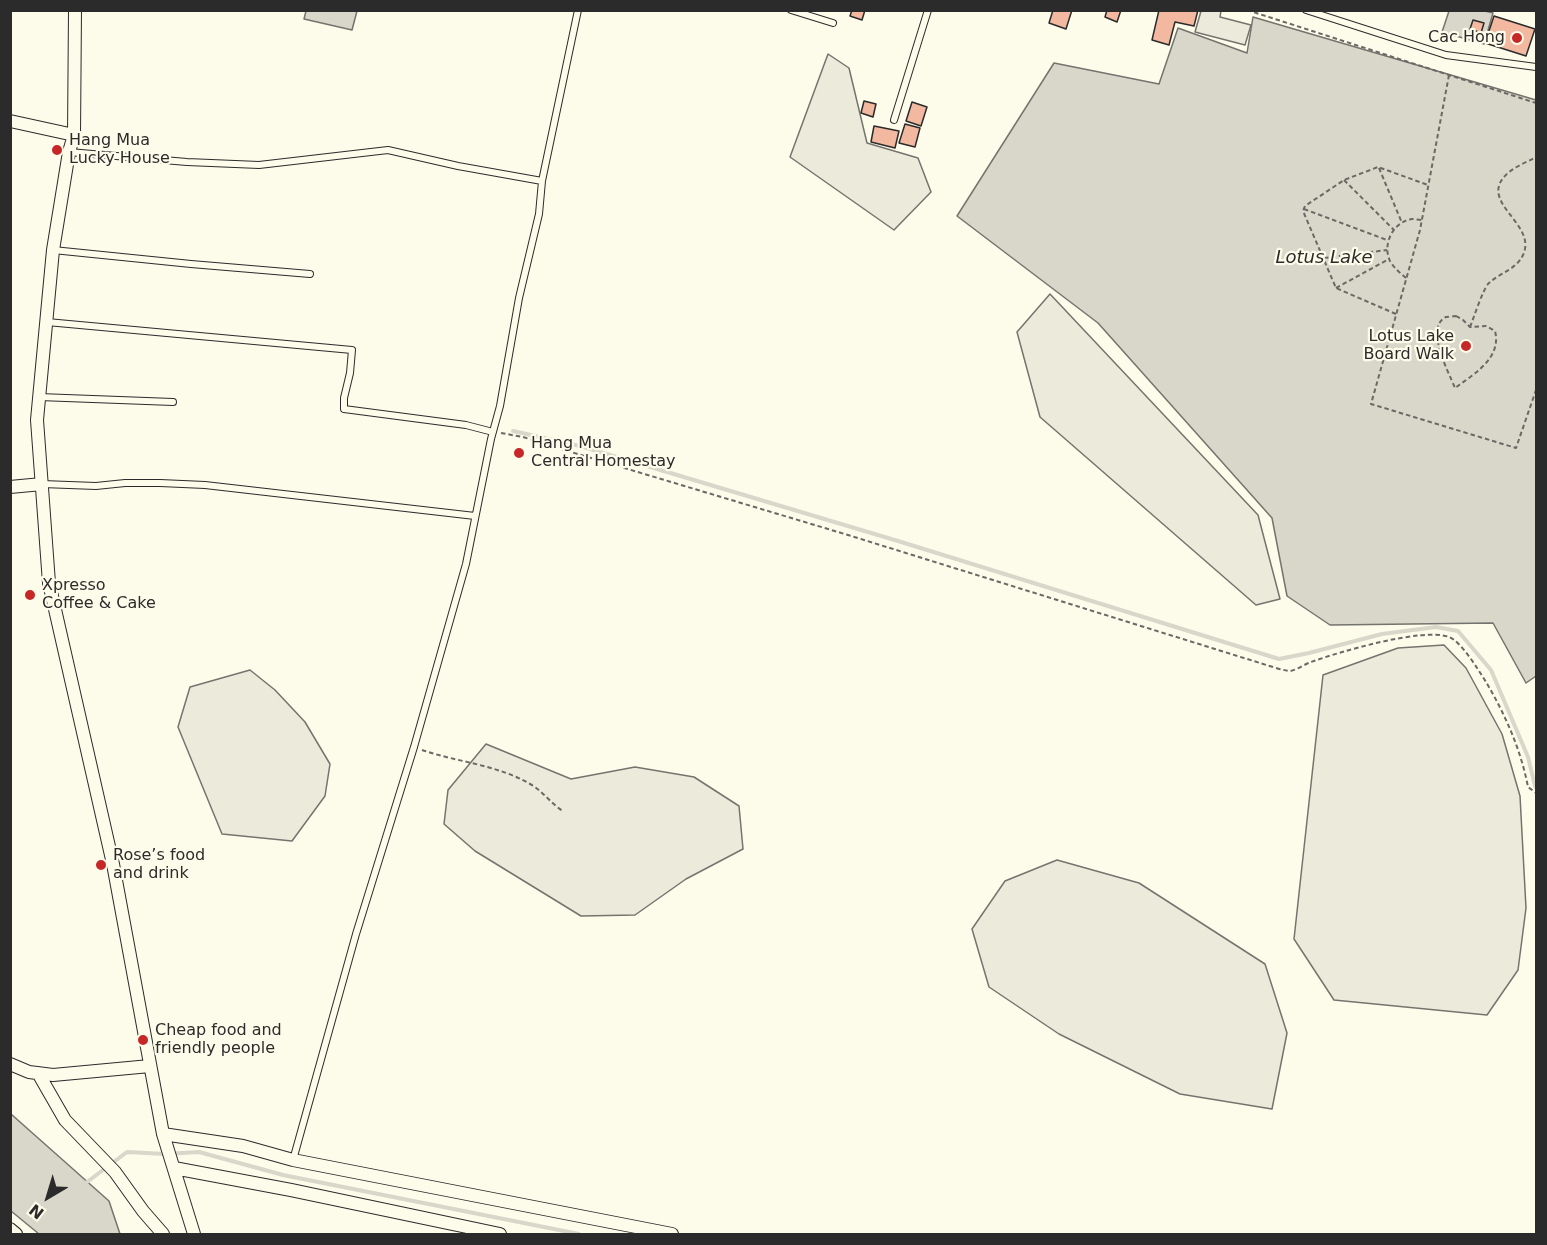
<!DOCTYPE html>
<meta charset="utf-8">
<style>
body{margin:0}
#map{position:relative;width:1547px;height:1245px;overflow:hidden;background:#fdfbea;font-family:"DejaVu Sans",sans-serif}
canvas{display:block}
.frame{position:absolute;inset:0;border:12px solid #2b2b2b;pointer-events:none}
.north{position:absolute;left:18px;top:1167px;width:60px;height:60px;-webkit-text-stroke:4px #fdfbea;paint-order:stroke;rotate:218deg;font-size:16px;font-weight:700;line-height:24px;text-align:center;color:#2b2b2b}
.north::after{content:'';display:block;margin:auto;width:21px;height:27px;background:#2b2b2b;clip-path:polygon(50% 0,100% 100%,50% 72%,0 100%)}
</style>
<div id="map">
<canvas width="1547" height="1245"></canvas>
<div class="frame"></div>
<div class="north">N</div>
</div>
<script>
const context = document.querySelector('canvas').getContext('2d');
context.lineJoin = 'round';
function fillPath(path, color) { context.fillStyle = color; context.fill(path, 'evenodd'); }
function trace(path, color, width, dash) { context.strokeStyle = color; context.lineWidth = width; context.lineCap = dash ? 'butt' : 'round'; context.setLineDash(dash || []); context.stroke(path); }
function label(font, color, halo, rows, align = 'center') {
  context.font = font + ' "DejaVu Sans",sans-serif'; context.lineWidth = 4.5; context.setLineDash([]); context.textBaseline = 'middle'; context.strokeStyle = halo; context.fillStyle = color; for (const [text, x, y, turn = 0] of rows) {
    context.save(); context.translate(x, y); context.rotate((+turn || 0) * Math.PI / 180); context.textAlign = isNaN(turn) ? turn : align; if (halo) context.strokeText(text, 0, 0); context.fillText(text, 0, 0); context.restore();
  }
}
const green = new Path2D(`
 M828,54L849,68L867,143L918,158L931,192L894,230L790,157Z
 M1050,294L1258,515L1280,599L1256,605L1040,417L1017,332Z
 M1444,645L1466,668L1502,734L1520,796L1526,908L1518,970L1487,1015L1334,1000L1294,939L1323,675L1398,648Z
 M250,670L275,690L305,722L330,764L325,796L292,841L222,834L178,727L190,687Z
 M486,744L571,779L635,767L694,777L739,806L743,849L686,879L635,915L581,916L475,851L444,824L448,790Z
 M1057,860L1139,883L1265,964L1287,1033L1272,1109L1180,1094L1059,1034L989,987L972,929L1005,881Z`);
fillPath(green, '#ecebdb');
trace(green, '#74746e', 1.5);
const parking = new Path2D(`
 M1201,11H1221L1220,17L1251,25L1245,45L1195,32Z`);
fillPath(parking, '#eceadb');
trace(parking, '#74746e', 1.5);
const water = new Path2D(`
 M306,11V10L357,11L352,30L304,19Z
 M1449,11H1485L1493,13L1484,44L1442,32Z
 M1253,17L1536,100V676L1526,683L1493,623L1330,625L1287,596L1272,518L1098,323L957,216L1054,63L1159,84L1178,28L1247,53Z
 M11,1114L109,1201L120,1234H39L11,1211Z`);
fillPath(water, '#d8d7c9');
trace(water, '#74746e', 1.5);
trace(new Path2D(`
 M513,431L580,446L898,541L1279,659L1309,653L1382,634L1436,627L1458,631L1491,670L1528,757L1535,786L1536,787
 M87,1182L127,1152L165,1154L199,1152L283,1175L579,1234`), '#d8d7c9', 4);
const building = new Path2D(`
 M852,10H865L862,20L850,16Z
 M1053,10H1072L1066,29L1049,23Z
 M1107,10H1121L1117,22L1105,17Z
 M1159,10H1198L1194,26L1175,22L1169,45L1152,40Z
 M1494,16L1535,29L1526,56L1485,43Z
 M1473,20L1484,23L1481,33L1470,29Z
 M864,101L876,104L873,117L861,113Z
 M912,102L927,107L921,126L906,121Z
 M905,124L920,128L915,147L899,143Z
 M874,126L899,131L895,148L871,142Z`);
fillPath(building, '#f2b8a0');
trace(building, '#2b2b2b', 1.5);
const lane = new Path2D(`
 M791,10L833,23
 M1306,10L1446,55L1536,67
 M894,120L928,10
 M69,152L187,162L259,165L388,150L458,166L542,181
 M53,250L191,264L310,274
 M47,322L352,350L350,373L344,398V409L466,425L493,432
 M39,397L173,402
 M42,484L96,486L125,483H160L205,485L475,516
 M293,1160L356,934L414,747L466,564L491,439L500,406L519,298L539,214L542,181L578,10`);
const street = new Path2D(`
 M75,10L74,135L69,152L53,250L37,420L49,583L113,864L163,1134L194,1234
 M10,121L74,135
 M10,487L42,484
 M10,1064L29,1072L53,1075L150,1066
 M38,1073L65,1120L115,1172L143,1211L163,1234
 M163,1134L243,1146L293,1160L672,1234
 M174,1168L291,1190L500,1234
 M10,1229L16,1234`);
trace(lane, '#2b2b2b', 8);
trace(street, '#2b2b2b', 14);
trace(new Path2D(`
 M1247,10L1536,103
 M1449,75L1420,230L1371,404L1516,448L1536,390
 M1379,168L1402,223
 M1344,180L1394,230
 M1304,209L1387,240
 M1324,258L1387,250
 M1406,278C1400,273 1394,268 1390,261C1382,244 1393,222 1412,219C1415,219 1419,220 1422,220
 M1336,288L1389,259
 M1396,314L1336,288L1303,211L1305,206L1344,180L1378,167L1428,185
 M1456,316L1463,320L1470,327L1486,326L1495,331C1502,358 1474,374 1455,388C1449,373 1424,327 1446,317C1447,317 1455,316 1456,316Z
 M1470,327C1474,317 1482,292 1488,284C1499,273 1516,270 1523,255C1538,223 1475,202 1508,173C1516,166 1527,162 1536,157
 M501,433L523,437L571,452L848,535L1260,663C1266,665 1285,671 1290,671C1297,670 1305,664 1311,662C1339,652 1423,627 1449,637C1461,641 1479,671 1486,682C1505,714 1521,750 1528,787L1536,793
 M422,750C457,762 498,765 530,784C543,791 551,804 563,811`), '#6a6964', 2, [4.5, 3]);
trace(lane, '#fdfbea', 6);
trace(street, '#fdfbea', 12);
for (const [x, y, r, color] of [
 [1517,38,6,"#c62828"],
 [57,150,6,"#c62828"],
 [1466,346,6,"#c62828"],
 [519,453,6,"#c62828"],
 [30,595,6,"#c62828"],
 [101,865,6,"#c62828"],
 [143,1040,6,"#c62828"]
]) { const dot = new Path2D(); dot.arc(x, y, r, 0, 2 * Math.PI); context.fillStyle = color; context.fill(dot); trace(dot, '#fdfbea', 2); }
label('16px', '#2b2b2b', '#fdfbea', [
 ["Cac Hong",1505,38,"right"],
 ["Hang Mua",69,141],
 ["Lucky House",69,159],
 ["Lotus Lake",1454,337,"right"],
 ["Board Walk",1454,355,"right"],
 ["Hang Mua",531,444],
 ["Central Homestay",531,462],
 ["Xpresso",42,586],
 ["Coffee & Cake",42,604],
 ["Rose’s food",113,856],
 ["and drink",113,874],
 ["Cheap food and",155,1031],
 ["friendly people",155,1049]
], 'left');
label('italic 18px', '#2b2b2b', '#fdfbea', [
 ["Lotus Lake",1324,258]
]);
</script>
